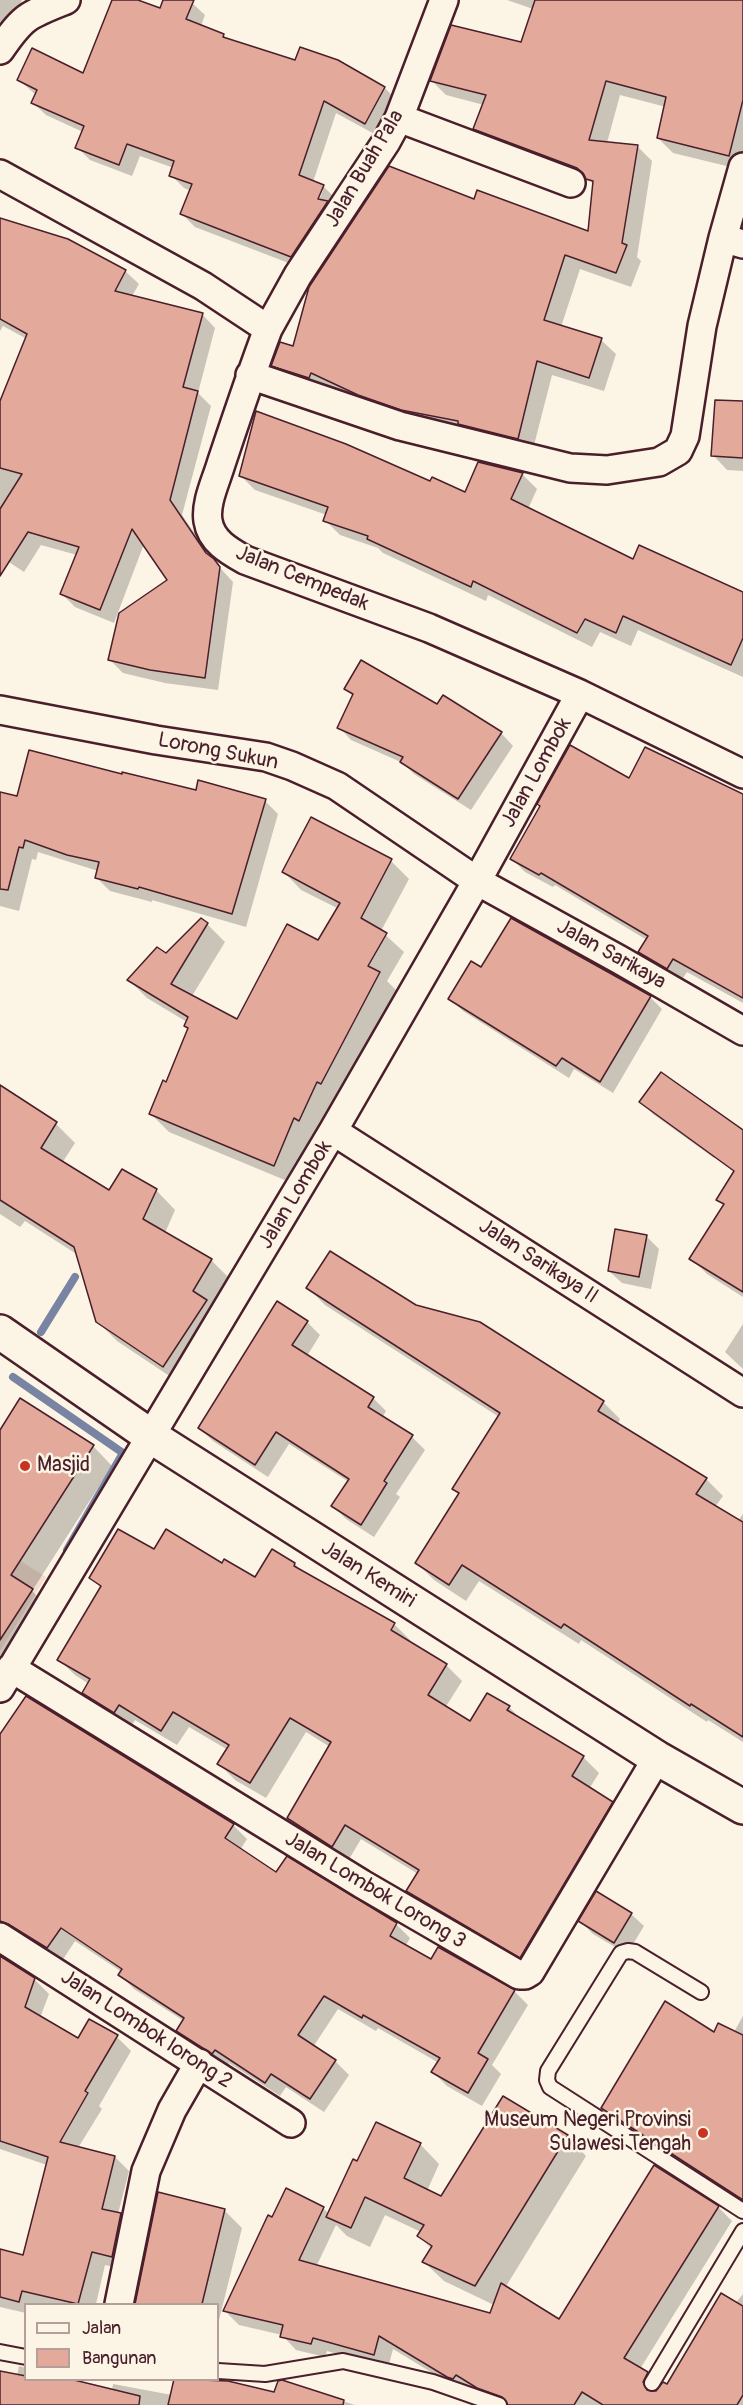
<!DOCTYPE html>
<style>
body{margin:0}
#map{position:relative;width:743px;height:2405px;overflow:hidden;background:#fcf5e5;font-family:Pangolin,sans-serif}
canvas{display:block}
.legend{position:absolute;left:24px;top:2303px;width:195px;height:78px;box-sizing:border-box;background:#fcf5e5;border:2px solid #b59f9b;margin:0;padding:8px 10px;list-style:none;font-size:18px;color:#4a1f2b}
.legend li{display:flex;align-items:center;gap:12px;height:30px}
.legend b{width:30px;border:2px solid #b59f9b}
</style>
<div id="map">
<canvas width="743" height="2405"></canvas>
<ul class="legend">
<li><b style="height:8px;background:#fcf5e5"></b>Jalan</li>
<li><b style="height:16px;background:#e3aa9c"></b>Bangunan</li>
</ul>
</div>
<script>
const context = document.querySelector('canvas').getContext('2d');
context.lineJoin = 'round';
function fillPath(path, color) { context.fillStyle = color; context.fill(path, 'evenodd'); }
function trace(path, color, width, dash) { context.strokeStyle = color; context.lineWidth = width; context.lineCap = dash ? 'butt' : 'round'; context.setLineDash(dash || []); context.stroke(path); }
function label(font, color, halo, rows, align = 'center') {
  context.font = font + ' Pangolin,sans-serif'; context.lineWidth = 5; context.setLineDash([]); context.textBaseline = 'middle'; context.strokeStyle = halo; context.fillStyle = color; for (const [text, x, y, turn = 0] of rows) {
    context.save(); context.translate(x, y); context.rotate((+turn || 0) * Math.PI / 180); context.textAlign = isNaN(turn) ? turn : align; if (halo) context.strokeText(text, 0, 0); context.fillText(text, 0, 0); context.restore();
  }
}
fillPath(new Path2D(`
 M0,1548L46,1577L0,1651Z`), '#f4decf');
fillPath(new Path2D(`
 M0,0H22L4,42L0,41Z
 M132,0L160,10L165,0H185L192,3L205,15L201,26L223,35L229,40L296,62L337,61L385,88L397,101L378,136L336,113L313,182L323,186L336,199L304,269L195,227L182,214L191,191L184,188L171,175L174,168L140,156L132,176L90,160L77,147L83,132L46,115L33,103L36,95L19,80L84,75ZM320,190H323L317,206L314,205Z
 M507,0H743V170L673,153L658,138L666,107L620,95L607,143L637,146L652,161L637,257L641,261L631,287L580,269L561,327L601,340L616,354L604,391L552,375L532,453L288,380L273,365L475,201L589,233L594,185L591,182L490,144L475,129L484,105L446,95L432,81L522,44L533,9Z
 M0,219L67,241L125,271L139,284L132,296L202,314L215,328L198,393L211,406L182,515L213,560L233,582L218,690L165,683L123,673L110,660L169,581L144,544L114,623L75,607L62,594L77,555L41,545L24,572L0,556V405L27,339L3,326L0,331Z
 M743,403V471L727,470L713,455Z
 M522,474L537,489L528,509L634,561L743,594V677L638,630L631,646L600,632L592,647L488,595L486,601L383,553L378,548L340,535L325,520L327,515L255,490L241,476L431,482L466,495Z
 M346,689L501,733L513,746L471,810L414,774L403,763L351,740L339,727L353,696Z
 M123,776L197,792L265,801L278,814L246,927L152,900V902L110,891L97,878L98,871L38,852L36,860L32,859L19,911L0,906V794L18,798Z
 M629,781L743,799V1003L687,972L681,981L653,965L640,952L647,940L555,885L553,887L525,872L512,859Z
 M391,861L409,879L381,931L404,952L387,981L397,991L339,1101L335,1099L318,1138L312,1135L292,1183L169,1132L151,1114L167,1084L189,1030L185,1026L187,1022L147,998L129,980L207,924L225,942L192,996L238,1021L319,942L339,909L301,890L284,872Z
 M482,969L650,997L662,1009L613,1093L574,1069L569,1078L463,1011L450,999Z
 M0,1089L56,1124L75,1143L62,1163L109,1192L156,1190L175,1210L165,1233L211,1260L230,1279L183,1385L117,1341L98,1322L78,1255L25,1221L20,1227L0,1214Z
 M641,1102L735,1130L714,1158L653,1114Z
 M743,1160V1297L707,1274L691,1258L725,1206L718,1199Z
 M646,1236L659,1249L651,1289L622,1283L609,1271Z
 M308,1288L416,1307L603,1402L620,1419L617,1425L706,1479L723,1496L715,1507L738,1521L743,1514V1742L708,1720L707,1722L581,1640L579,1644L479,1581L466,1601L434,1580L417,1563L460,1495L454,1489L499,1417L325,1305Z
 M307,1322L320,1335L307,1356L373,1398L386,1411L382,1418L412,1437L425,1450L396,1494L400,1497L374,1537L346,1519L333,1506L349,1482L289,1444L268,1477L213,1441L199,1428Z
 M743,1324V1369L725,1352Z
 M0,1433L93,1446L112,1466L32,1591L51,1610L0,1690Z
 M154,1551L222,1565L255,1579L272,1551L295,1564L303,1573L394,1624L410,1640L409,1642L446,1665L462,1681L445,1708L470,1723L509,1707L522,1720L583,1757L599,1773L589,1789L612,1803L628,1818L536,1972L423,1906L408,1891L418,1874L361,1839L348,1861L304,1834L289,1818L330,1747L306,1732L266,1798L235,1780L219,1764L228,1750L189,1727L177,1745L135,1720L130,1728L99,1708L83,1693L89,1684L75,1675L59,1660L102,1589L91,1578Z
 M0,1750L233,1825L247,1839L240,1850L276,1874L396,1924L410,1938L405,1947L431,1962L514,1991L528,2005L492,2065L501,2074L482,2106L447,2086L433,2072L439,2063L378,2028L376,2031L338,2009L313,2047L335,2061L349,2075L324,2112L286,2087L280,2096L229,2063L227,2067L192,2045L178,2031L184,2021L134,1989L120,1975L122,1972L75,1941L62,1961L0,1945Z
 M597,1893L631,1914L644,1926L627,1954L593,1934L580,1921Z
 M0,1956L34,1979L49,1994L40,2018L79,2040L117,2037L131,2051L99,2106L102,2109L78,2148L115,2157L129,2171L118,2214L135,2229L126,2270L105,2265L96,2304H26V2313L0,2307V2250L24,2256L47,2165L0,2149Z
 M743,2016V2207L626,2130L603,2108L715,2034L734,2032Z
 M567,2136L586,2156L505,2288L560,2321L718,2207L732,2221L640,2369L661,2387L668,2386L743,2294V2405H503L462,2391L393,2349L388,2368L327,2351L325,2357L296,2350L282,2335L239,2325L225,2311L272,2219L323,2208L329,2214L358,2163L420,2144L439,2164L427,2191L442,2198ZM385,2215L421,2232L419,2236L432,2249L424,2262L444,2281L494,2305L491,2314L316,2267L336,2225L347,2236L370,2247Z
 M159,2194L225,2211L242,2228L218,2324V2304H136Z
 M218,2361L222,2363L235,2376L228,2377L224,2383L275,2394L282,2382L355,2405H0V2372L17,2376L19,2366L26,2368V2380L112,2391L113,2384L172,2395L176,2380H218Z`), '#0003');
trace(new Path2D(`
 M41,1332L75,1277
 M13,1377L123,1453L67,1550`), '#7983a2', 8);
const building = new Path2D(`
 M112,0H138L160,8L163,0H194L186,19L224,34L223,37L295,60L300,47L338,60L385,87L365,124L324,101L299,175L324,185L318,199L328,201L291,257L180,214L192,184L169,176L174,161L127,144L119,165L75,148L84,126L31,103L37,90L17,80L32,48L83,73Z
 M535,0H743V100L729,156L657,138L666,97L606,81L589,140L638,145L622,243L627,245L616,273L565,255L544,320L602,338L589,378L537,361L518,439L458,424V421L401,410L358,395L311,373L309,378L271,366L280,342L293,346L309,287L389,166L474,199L477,190L588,231L593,181L586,179L583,173L577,168L473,129L486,95L430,81L451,25L521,42Z
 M0,218L68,239L126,270L115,291L203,313L183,387L198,391L170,500L206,553L214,559L220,567L205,678L150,670L108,660L119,613L167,580L132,529L100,610L60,594L79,547L28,532L0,576V509L22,474L0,468V401L27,334L0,319Z
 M715,400L743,401V458L711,456Z
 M256,411L346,444L430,481L432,477L465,492L478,462L523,473L511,499L633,559L639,545L743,592V638L731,665L623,616L616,633L585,619L577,633L473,581L471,587L367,539L368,536L323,521L328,507L239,476Z
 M361,660L437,704L443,695L502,732L458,799L400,762L403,757L337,728L353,694L344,689Z
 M570,745L629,778L645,747L743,794V998L673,959L667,969L638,952L648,936L541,873L539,875L510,859L540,806L537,804Z
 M29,750L122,774V772L196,790L198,780L266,799L232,914L139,887L138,889L95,878L99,862L67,855L25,840L23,848L19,847L8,890L0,889V792L17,796Z
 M311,817L392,859L361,918L387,933L368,966L380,972L321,1084L317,1082L299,1121L294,1118L274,1166L149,1114L163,1080L166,1082L188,1028L184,1026L188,1017L127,980L157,947L166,953L201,918L208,923L171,984L237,1019L287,924L318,940L340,903L282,872Z
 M511,918L651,996L600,1082L562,1058L556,1066L448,999L471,961L481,967Z
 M661,1072L743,1130V1292L689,1259L724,1204L716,1200L734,1171L639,1102Z
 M0,1085L57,1122L41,1148L109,1190L122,1169L157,1189L143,1219L212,1259L193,1291L207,1300L163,1367L96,1322L74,1247L0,1200Z
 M615,1229L647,1235L639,1277L608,1271Z
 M330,1251L416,1305L480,1322L604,1401L598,1411L707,1478L696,1494L743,1522V1737L691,1704L690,1706L564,1624L561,1628L462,1565L449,1585L415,1563L459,1493L452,1489L500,1413L306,1288Z
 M277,1301L308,1321L292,1345L374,1397L368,1407L413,1435L384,1481L387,1483L361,1525L331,1506L349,1479L276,1432L255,1465L198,1428Z
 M20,1398L94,1445L11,1575L33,1589L0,1640V1430Z
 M118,1529L154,1549L166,1529L222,1563L224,1559L255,1577L272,1549L295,1563L294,1566L395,1623L391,1630L447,1664L428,1695L470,1721L487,1693L510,1706L507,1710L584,1756L572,1776L613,1802L520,1958L406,1891L419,1870L345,1825L332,1847L287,1818L331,1742L290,1718L250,1783L217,1764L229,1745L173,1712L161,1731L119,1705L114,1713L82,1693L90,1679L57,1660L101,1586L89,1578Z
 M26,1696L234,1824L225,1838L276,1872L287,1856L397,1923L390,1936L431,1959L438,1947L515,1990L478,2053L488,2059L468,2093L431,2072L440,2058L363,2015L362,2018L324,1996L298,2035L336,2060L310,2099L271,2074L265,2083L215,2050L212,2054L176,2031L184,2018L118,1975L122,1969L61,1928L47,1948L8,1924L0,1921V1734Z
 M596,1891L632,1913L614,1943L578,1921Z
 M0,1956L35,1978L25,2007L78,2038L89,2019L118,2035L85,2091L88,2093L60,2142L115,2156L102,2209L121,2213L112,2257L92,2252L78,2304L22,2291L19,2302L0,2297V2249L23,2255L48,2157L0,2141Z
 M665,2001L714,2032L718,2023L743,2035V2200L601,2108Z
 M503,2096L568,2135L475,2286L422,2262L432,2246L417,2236L424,2225L365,2197L351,2228L326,2217L353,2159L357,2161L376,2122L421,2143L404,2178L441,2196Z
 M654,2165L719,2206L624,2358L648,2372L643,2382L647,2390L656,2391L663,2382L667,2384L721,2293L743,2306V2395L737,2405H603L582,2392L574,2405H508L502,2397L477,2388L456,2375L453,2379L447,2377L379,2336L374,2355L313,2338L311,2344L280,2337L283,2325L223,2311L268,2215L272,2217L286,2188L324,2207L299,2260L490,2313L501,2283L559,2319Z
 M158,2192L225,2209L202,2304H135Z
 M0,2371L26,2376V2379H70L140,2396L139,2405H0Z
 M174,2379L228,2381L274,2392L278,2381L282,2380L344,2400L343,2405H168Z`);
fillPath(building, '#e3aa9c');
trace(building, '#4a1f2b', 1.5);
const lane = new Path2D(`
 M701,1992L635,1952L628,1951L621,1953L548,2071L547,2080L550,2087L743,2211
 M0,2352L26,2357
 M218,2371L265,2374L343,2361L433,2382L499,2405
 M652,2383L743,2231`);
const street = new Path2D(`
 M0,50C23,16 28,15 66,0
 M399,118L571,183
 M743,167L723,238L743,244
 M0,174L203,286L268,329C251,374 236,419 221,464C216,481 205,503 208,521C211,541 229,551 245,560L429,628L580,694L743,774
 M268,329L298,275L386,142L399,118L444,0
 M250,375L400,426L570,468L607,470L659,462L678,451L685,436L702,326L723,238
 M0,710L156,740L266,757L292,766L337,786L477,881L620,960L743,1031
 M333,1131L743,1393
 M11,1668L362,1884L519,1975H525L530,1972L657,1758
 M0,1688L333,1131L477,881L580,694
 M0,1937L291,2123
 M119,2304L146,2171L172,2110L199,2063`);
const secondary = new Path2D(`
 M0,1332L152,1437L657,1758L743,1807`);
trace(lane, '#4a1f2b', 18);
trace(street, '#4a1f2b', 32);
trace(secondary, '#4a1f2b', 38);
trace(lane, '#fcf5e5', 14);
trace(street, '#fcf5e5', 27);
trace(secondary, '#fcf5e5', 33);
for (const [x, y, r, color] of [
 [25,1466,6,"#c8321e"],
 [703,2133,6,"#c8321e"]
]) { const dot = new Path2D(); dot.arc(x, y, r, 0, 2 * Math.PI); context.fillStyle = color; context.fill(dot); trace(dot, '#fcf5e5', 2); }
label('21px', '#4a1f2b', '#fcf5e5', [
 ["Jalan Buah Pala",365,169,-59],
 ["Jalan Cempedak",302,579,22],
 ["Lorong Sukun",218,752,11],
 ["Jalan Lombok",537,773,-61],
 ["Jalan Sarikaya",611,955,29],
 ["Jalan Lombok",296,1195,-59],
 ["Jalan Sarikaya II",538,1262,33],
 ["Jalan Kemiri",368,1575,32],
 ["Jalan Lombok Lorong 3",375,1891,31],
 ["Jalan Lombok lorong 2",146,2030,33]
]);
label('21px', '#4a1f2b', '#fcf5e5', [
 ["Masjid",37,1466],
 ["Museum Negeri Provinsi",691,2121,"right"],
 ["Sulawesi Tengah",691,2145,"right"]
], 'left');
</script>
